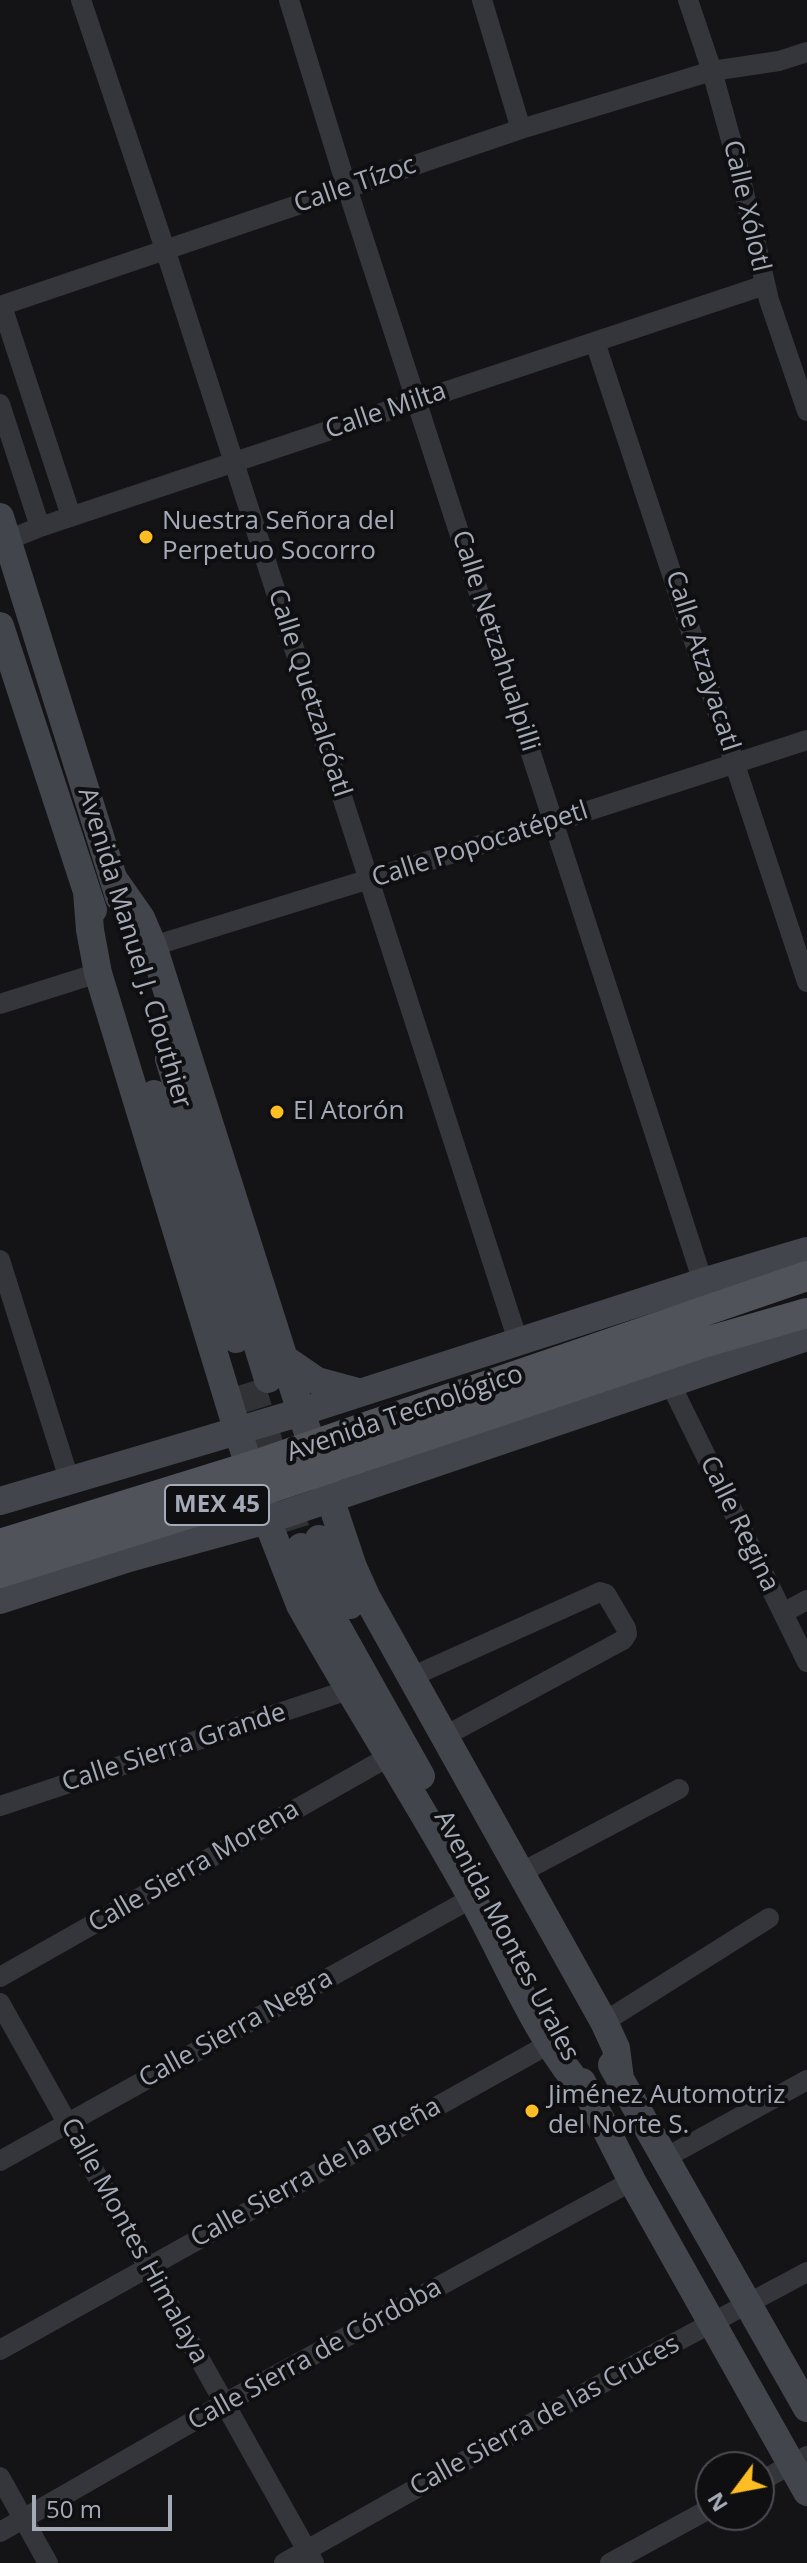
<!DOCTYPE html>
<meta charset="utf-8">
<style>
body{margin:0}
#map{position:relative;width:807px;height:2563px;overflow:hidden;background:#141416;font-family:"Open Sans",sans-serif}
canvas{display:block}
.north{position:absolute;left:695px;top:2451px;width:80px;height:80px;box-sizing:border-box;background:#0f0f11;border:2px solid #4b4d54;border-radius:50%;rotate:238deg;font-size:22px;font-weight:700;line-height:32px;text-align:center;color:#a5aab8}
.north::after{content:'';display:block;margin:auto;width:28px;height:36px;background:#ffbd24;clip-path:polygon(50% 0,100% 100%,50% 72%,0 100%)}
.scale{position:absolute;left:32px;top:2495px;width:140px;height:36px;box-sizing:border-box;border:4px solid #a5aab8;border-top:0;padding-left:10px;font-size:24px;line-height:28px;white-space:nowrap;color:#a5aab8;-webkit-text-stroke:6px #0f0f11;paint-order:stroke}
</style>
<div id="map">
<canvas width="807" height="2563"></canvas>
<div class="north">N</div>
<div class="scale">50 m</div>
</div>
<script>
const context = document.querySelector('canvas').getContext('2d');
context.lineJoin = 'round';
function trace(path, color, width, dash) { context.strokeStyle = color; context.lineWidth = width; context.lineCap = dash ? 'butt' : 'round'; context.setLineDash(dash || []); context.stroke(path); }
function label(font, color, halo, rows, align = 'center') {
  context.font = font + ' "Open Sans",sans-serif'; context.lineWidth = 8; context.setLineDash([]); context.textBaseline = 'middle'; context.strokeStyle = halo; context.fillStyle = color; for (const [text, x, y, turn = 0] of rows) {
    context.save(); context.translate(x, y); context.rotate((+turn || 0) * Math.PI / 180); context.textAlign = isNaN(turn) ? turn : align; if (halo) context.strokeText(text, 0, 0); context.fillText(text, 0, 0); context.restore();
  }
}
trace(new Path2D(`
 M250,1382L301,1547`), '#313236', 28, [28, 14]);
trace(new Path2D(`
 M81,0L165,249L518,1341
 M289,0L347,188L703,1282
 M482,0L521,129
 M688,0L712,71L736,158L769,300L807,411
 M0,306L521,129L712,71L779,61L807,52
 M2,306L71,516
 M595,342L807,982
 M0,404L40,527
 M8,540L40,527L765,285
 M153,946L554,822L807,740
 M0,1004L98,973
 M0,1260L69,1479
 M671,1385L807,1662
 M783,1613L807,1600
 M411,1677L600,1592L606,1594L626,1628L627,1634L623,1640L445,1736
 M0,1806L348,1690
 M522,1872L679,1789
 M0,1977L388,1757
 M0,2003L314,2563
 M604,2022L769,1918
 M665,2158L807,2080
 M0,2161L472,1898
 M0,2350L549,2044
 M0,2477L48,2563
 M759,2482L807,2456
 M0,2532L225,2403L632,2181
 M284,2563L663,2349L807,2272
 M610,2563L711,2508`), '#35363c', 20);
trace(new Path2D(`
 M0,517L119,897
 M0,626L93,910
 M113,878L141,918L153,946L301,1412L353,1567L366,1596L604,2022L616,2048L620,2079
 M87,892L90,930L98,973L237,1429L267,1520L300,1605C356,1705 418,1800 473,1900C510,1967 538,2041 590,2098
 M169,1059L268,1379
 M154,1094L236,1339
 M285,1359L317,1381L358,1392
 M0,1501L301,1412L703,1282L807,1251
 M319,1539L350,1605
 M301,1547L329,1612L421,1776
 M0,1600L129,1558L267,1520L807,1337
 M612,2065L807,2408
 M582,2082L632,2181L807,2492`), '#43454c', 28);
trace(new Path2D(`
 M0,1544L264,1462L807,1276
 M0,1573L271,1488L706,1342L807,1313`), '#51535b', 30);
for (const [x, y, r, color] of [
 [146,537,8,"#ffbd24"],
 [277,1112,8,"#ffbd24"],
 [532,2111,8,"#ffbd24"]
]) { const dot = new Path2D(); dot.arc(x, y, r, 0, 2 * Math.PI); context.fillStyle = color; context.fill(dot); trace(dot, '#0f0f11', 3); }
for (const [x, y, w] of [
 [217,1505,104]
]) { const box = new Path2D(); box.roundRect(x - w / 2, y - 20, w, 40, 6); context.fillStyle = '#0f0f11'; context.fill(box); trace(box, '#a5aab8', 2); }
label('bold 24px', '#a5aab8', null, [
 ["MEX 45",217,1505]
]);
label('26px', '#a5aab8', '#0f0f11', [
 ["Calle Tízoc",355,185,-19],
 ["Calle Xólotl",746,206,77],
 ["Calle Milta",386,411,-19],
 ["Calle Netzahualpilli",495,641,72],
 ["Calle Atzayacatl",702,661,72],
 ["Calle Quetzalcóatl",309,693,72],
 ["Calle Popocatépetl",480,845,-18],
 ["Avenida Manuel J. Clouthier",134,948,73],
 ["Avenida Tecnológico",405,1414,-19],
 ["Calle Regina",739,1524,64],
 ["Calle Sierra Grande",174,1748,-18],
 ["Calle Sierra Morena",194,1867,-30],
 ["Avenida Montes Urales",506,1936,62],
 ["Calle Sierra Negra",236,2029,-29],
 ["Calle Sierra de la Breña",316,2173,-29],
 ["Calle Montes Himalaya",134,2241,61],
 ["Calle Sierra de Córdoba",315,2355,-29],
 ["Calle Sierra de las Cruces",545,2416,-29]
]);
label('26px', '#a5aab8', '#0f0f11', [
 ["Nuestra Señora del",162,522],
 ["Perpetuo Socorro",162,552],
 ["El Atorón",293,1112],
 ["Jiménez Automotriz",548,2096],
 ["del Norte S.",548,2126]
], 'left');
</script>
